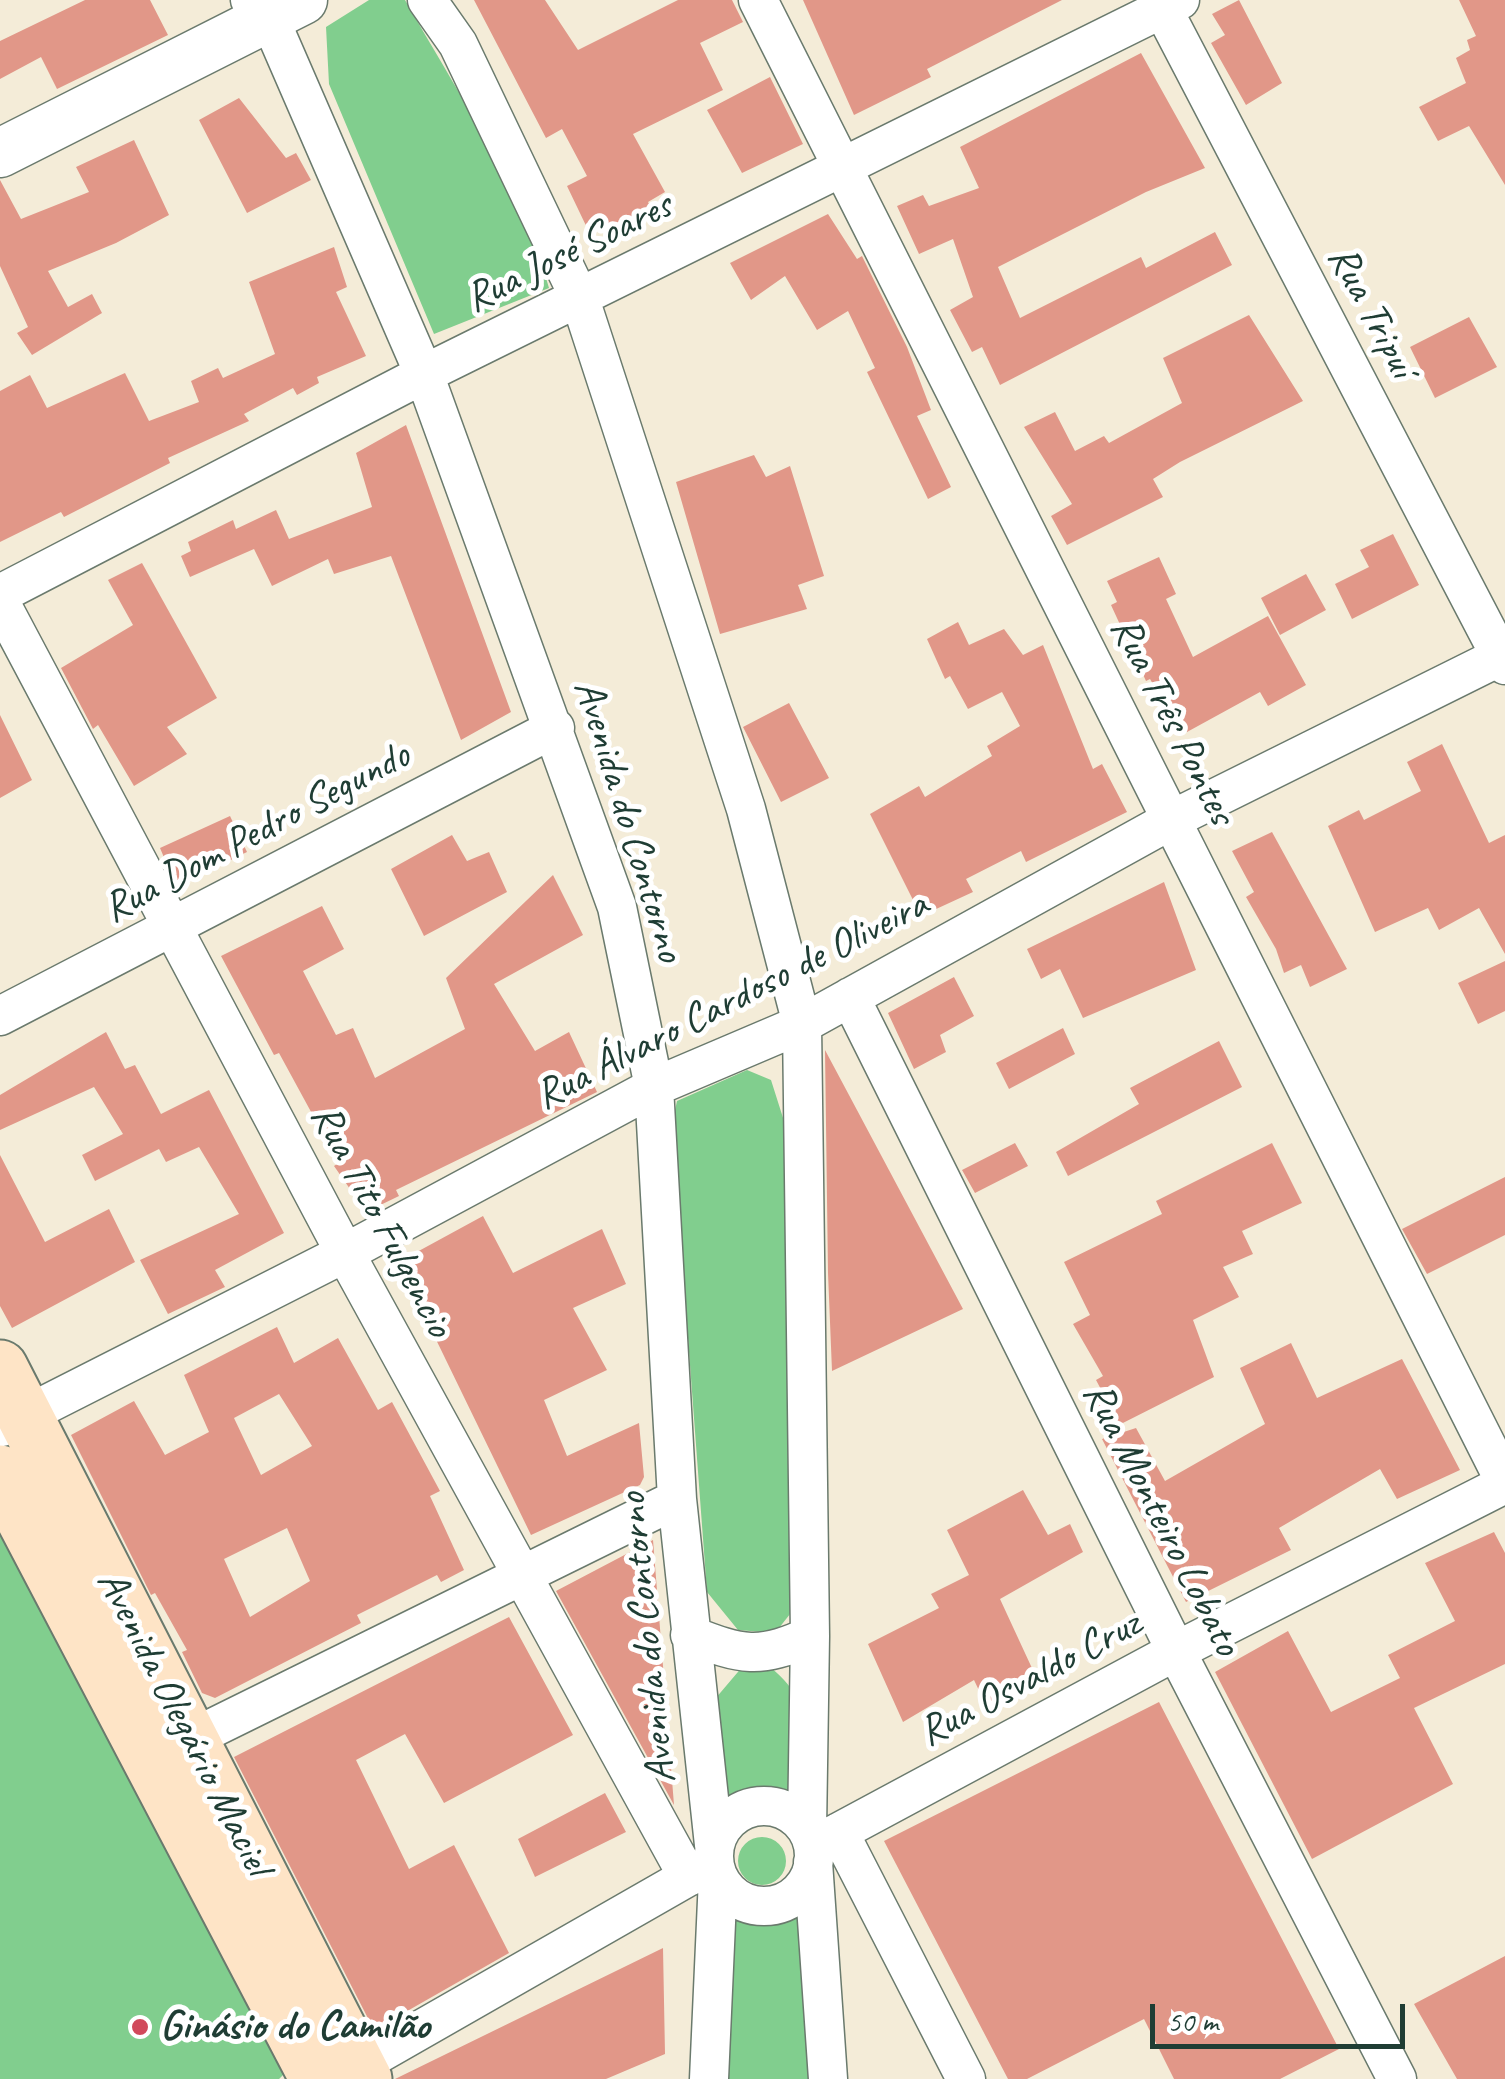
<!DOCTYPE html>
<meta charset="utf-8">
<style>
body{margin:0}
#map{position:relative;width:1505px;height:2079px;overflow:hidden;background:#f4ecd8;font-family:Caveat,sans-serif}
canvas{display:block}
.scale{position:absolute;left:1150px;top:2004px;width:255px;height:45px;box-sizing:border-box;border:5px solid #1f3d34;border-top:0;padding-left:12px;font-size:30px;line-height:35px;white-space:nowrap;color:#1f3d34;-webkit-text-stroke:8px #fff;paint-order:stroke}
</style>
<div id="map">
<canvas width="1505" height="2079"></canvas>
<div class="scale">50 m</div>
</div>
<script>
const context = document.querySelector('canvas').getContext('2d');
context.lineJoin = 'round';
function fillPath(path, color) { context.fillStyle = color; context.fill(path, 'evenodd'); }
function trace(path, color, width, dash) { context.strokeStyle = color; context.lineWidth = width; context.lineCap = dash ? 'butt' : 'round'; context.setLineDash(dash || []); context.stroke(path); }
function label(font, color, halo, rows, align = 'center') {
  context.font = font + ' Caveat,sans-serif'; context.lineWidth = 10; context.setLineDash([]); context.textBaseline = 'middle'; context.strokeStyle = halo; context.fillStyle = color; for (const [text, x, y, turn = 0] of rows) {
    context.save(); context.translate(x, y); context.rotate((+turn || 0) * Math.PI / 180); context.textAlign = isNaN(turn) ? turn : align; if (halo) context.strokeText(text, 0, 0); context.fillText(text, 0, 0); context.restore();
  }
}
fillPath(new Path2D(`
 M369,0H405C453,84 525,195 549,288L434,334L329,84L326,27Z
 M747,1070L771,1080L784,1121L798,1604L775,1633L738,1630L707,1592L672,1124L677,1101Z
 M0,1515L284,2074L279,2079H0Z
 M767,1665C820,1703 804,1749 804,1808C772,1792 752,1798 719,1812L715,1699L743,1666Z
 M738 1861a24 24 0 1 1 48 0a24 24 0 1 1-48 0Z
 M809,1895L821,2079H724L732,1912L756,1916Z`), '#81ce8e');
fillPath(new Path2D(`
 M85,0H150L168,35L57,89L41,57L0,79V41Z
 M474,0H545L578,50L678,0H732L743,22L700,43L723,90L633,134L665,192L648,202L652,209L608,231L605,226L590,234L567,186L587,176L562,129L546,138Z
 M803,0H1062L927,69L931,77L854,115Z
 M1239,0L1282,83L1246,105L1211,43L1225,35L1212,14Z
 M1459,0H1505V185L1469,126L1438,141L1419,107L1466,83L1456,58L1470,50L1467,40L1476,36Z
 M1141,53L1205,168L1146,192L998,267L1020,318L1141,257L1146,268L1215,232L1232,265L1000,385L982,347L972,352L950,310L973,297L953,239L919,254L897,206L923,195L929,206L979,188L960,147Z
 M770,77L803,144L742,173L707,110Z
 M239,98L286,158L296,153L311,180L247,213L199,120Z
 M134,140L169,215L116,243L48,271L68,307L92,294L102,313L32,355L17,333L28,327L0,266V180L21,219L89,192L76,167Z
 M828,214L857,259L862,256L907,347L931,410L917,416L951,487L928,499L867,372L875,368L848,311L817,330L785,276L751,300L730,263Z
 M334,247L347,287L336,292L366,356L317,377L319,383L297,395L293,388L244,414L249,421L168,458L170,463L64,517L61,512L0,542V391L30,375L47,408L125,373L149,421L199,402L191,381L218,368L223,378L275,354L249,282Z
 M1249,315L1303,401L1180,462L1153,479L1163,497L1067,545L1051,516L1072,504L1024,427L1055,412L1075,451L1104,436L1109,443L1182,403L1163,358Z
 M1469,317L1497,367L1435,398L1410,347Z
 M406,425L511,712L461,740L391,556L334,574L328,559L272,586L254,549L190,577L181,556L191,551L188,542L233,520L236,529L276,510L289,539L372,507L356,453Z
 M754,455L766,477L790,466L824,576L798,585L807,609L720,634L676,482Z
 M1393,534L1419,585L1352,619L1335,584L1369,567L1360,550Z
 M1159,557L1176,594L1166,599L1193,657L1268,616L1306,685L1268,706L1260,692L1187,732L1176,713L1171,715L1150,679L1146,681L1111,605L1117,602L1107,581Z
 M142,563L217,698L167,727L187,754L134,786L98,725L93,729L61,668L133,625L108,580Z
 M1306,574L1326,610L1280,635L1261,598Z
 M958,622L969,645L1004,629L1023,655L1043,645L1093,769L1102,764L1127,812L1026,862L1021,851L966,879L973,892L921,916L870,814L919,786L925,797L992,756L987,746L1020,726L1002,692L968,709L950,676L945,679L927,639Z
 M789,703L829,778L781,802L743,727Z
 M0,715L32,780L0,798Z
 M1442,744L1489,843L1505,835V954L1479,908L1439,930L1428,908L1375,932L1328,826L1359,810L1364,820L1421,791L1407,762Z
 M230,816L247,852L192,879L174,881L160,848Z
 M1272,832L1347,969L1310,987L1301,965L1284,973L1276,949L1246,897L1254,892L1232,851Z
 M452,835L467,861L489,852L507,892L424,936L391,869Z
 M553,875L583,935L494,984L535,1051L569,1032L597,1092L396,1190L399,1196L366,1212L334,1166L337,1164L316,1121L279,1053L274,1055L221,956L322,906L344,949L303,971L336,1035L353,1028L375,1078L465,1029L446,978Z
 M1164,882L1196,970L1083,1018L1060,969L1041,979L1027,949Z
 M1505,961V1011L1478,1024L1458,983Z
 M954,977L974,1016L940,1035L946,1052L914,1069L888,1013Z
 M1063,1028L1075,1054L1009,1089L996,1063Z
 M106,1032L125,1069L135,1065L161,1114L209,1090L284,1233L215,1270L225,1287L168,1314L140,1260L239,1214L199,1147L166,1162L159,1149L95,1181L82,1155L123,1134L94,1087L0,1130V1095Z
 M1219,1041L1242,1087L1068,1176L1056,1152L1139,1104L1130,1088Z
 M825,1050L963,1309L832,1371L828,1273Z
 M1015,1143L1028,1166L975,1193L962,1170Z
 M1272,1143L1302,1203L1242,1231L1253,1254L1223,1267L1239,1297L1193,1320L1214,1377L1109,1430L1093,1402L1104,1395L1096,1380L1103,1376L1073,1324L1090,1315L1064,1262L1162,1214L1156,1201Z
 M0,1155L45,1242L109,1209L135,1262L12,1328L0,1306Z
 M1505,1177V1235L1427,1274L1402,1229Z
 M483,1216L513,1273L602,1229L626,1284L573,1308L607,1370L544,1400L567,1456L639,1423L644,1477L640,1485L531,1535L427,1321L393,1265Z
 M277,1327L294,1363L338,1338L378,1410L392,1402L440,1491L430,1496L464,1570L441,1582L437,1575L357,1615L361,1623L215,1698L202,1693L182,1652L187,1650L155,1593L151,1595L71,1435L134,1401L165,1455L209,1432L184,1375ZM279,1394L312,1446L261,1475L234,1418ZM287,1528L310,1581L250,1617L224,1559Z
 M1291,1343L1317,1398L1402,1359L1460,1470L1397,1499L1380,1469L1279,1528L1291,1550L1186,1602L1102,1439L1136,1428L1165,1481L1265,1424L1240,1368Z
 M1023,1490L1048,1535L1070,1524L1083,1552L1000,1599L1037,1679L986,1705L974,1680L903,1722L868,1644L939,1608L931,1594L969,1575L947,1530Z
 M1494,1532L1505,1553V1664L1414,1708L1453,1784L1312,1859L1215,1672L1288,1631L1331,1712L1400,1678L1388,1655L1455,1621L1425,1563Z
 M653,1540L674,1805L556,1591Z
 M509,1617L573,1735L444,1803L405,1734L356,1760L409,1869L454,1845L509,1953L374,2030L234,1757Z
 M1159,1702L1339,2049L1280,2079H1174L1144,2019L1027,2079H1008L884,1841Z
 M605,1793L626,1832L535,1877L518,1839Z
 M663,1948L665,2054L606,2079H395Z
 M1505,1956V2079H1457L1414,2004Z`), '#e19788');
const minor = new Path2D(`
 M250,0L268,15L424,374L617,907L654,1087L677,1499L714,1845
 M427,0L458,44L580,299L746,809L802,1024L810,1636L807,1830
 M758,0L1505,1482
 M1158,0L1505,665
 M0,594L424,374L1180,0
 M0,602L345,1253L688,1877
 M850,997L1176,1651L1397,2079
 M0,1016L555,728
 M2,1427L345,1253L654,1087L802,1024L1171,820L1505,654
 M690,1635C741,1655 760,1660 810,1636
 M168,1750L677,1499
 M714 1856a50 50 0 1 1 100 0a50 50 0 1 1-100 0Z
 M839,1832L966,2079
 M813,1846L1176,1651L1505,1484
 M813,1862L828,2079
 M338,2077L707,1866
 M709,2079L718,1878`);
const tertiary = new Path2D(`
 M0,153L303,0`);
const secondary = new Path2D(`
 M0,1368L364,2079
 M0,1473L318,2079`);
trace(minor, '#6a7a6d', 41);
trace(tertiary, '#6a7a6d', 51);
trace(secondary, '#6a7a6d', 59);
trace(minor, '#fff', 38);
trace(tertiary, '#fff', 48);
trace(secondary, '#fee4c6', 55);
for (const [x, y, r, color] of [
 [140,2027,10,"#d1495b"]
]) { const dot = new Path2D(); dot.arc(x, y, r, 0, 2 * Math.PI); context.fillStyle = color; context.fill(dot); trace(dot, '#fff', 4); }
label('42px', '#1f3d34', '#fff', [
 ["Rua José Soares",569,253,-26],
 ["Rua Tripuí",1371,312,62],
 ["Rua Três Pontes",1172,721,63],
 ["Avenida do Contorno",628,821,73],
 ["Rua Dom Pedro Segundo",257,833,-28],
 ["Rua Álvaro Cardoso de Oliveira",732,1001,-27],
 ["Rua Tito Fulgencio",381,1221,62],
 ["Rua Monteiro Lobato",1161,1519,63],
 ["Avenida do Contorno",648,1638,-96],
 ["Rua Osvaldo Cruz",1030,1679,-28],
 ["Avenida Olegário Maciel",183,1723,63]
]);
label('bold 42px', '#1f3d34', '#fff', [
 ["Ginásio do Camilão",160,2027]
], 'left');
</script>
